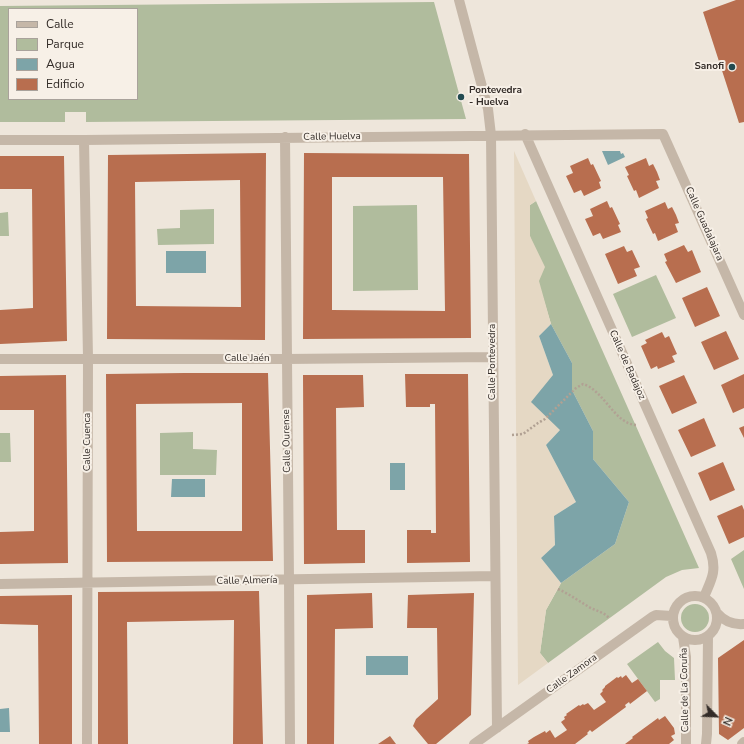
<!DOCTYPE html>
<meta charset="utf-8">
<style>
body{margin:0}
#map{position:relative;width:744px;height:744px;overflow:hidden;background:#eee6db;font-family:"Nunito Sans",sans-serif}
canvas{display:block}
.legend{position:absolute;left:8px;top:8px;width:130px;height:92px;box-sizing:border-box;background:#f7f0e7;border:1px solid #a9a29b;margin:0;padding:5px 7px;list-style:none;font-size:12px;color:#332c28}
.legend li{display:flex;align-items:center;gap:8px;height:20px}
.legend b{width:20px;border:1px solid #a9a29b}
.north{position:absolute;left:696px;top:696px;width:40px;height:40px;-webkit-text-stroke:3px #f7f0e7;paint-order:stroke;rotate:114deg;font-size:11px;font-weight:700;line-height:16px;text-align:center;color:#332c28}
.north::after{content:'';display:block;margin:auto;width:14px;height:18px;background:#332c28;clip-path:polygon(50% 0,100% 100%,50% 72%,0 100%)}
</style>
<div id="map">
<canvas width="744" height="744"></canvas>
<ul class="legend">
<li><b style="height:5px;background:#c5b7a8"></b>Calle</li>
<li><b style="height:11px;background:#b0bc9d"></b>Parque</li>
<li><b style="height:11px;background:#7da4a8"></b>Agua</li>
<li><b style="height:11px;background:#b86e4f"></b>Edificio</li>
</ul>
<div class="north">N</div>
</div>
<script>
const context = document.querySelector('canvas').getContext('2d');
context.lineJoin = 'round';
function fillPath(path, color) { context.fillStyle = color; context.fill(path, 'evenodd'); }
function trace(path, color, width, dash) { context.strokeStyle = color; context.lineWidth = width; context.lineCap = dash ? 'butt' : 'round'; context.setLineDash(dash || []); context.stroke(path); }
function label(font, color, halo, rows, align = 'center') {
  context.font = font + ' "Nunito Sans",sans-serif'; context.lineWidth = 4; context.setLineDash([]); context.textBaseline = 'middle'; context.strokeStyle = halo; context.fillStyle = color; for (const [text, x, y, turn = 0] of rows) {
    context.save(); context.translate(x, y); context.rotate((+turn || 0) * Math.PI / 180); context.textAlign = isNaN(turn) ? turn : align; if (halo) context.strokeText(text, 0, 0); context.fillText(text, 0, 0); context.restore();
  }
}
fillPath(new Path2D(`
 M434,2L466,119L86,122V112H65V122H0V6ZM9,9H137V99H9Z
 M536,201L699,568L682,570L666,577L548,663L540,653L546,610L561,583L615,544L629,502L593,459V431L572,390V363L551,324L538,281L530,236V205Z
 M417,205L418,290L353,291V206Z
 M214,209V244L158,245L157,229L180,228V210Z
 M8,212L9,236H0V213Z
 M656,275L676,318L632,337L613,294Z
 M193,432V449L217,450L216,475H160V433Z
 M0,433H10L11,462H0Z
 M744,550V589L731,559Z
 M681 618a14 14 0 1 1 28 0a14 14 0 1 1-28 0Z
 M658,642L665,651L674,658L675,680H660V699L655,702L627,664Z`), '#b0bc9d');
fillPath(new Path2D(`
 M514,151L536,201L530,205V236L545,267L539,281L551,324L539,336L553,375L560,430L546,445L576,502L554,516L555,545L541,558L561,583L546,610L540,653L548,663L518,685Z`), '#e5d8c4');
fillPath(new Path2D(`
 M602,151H620L621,154L623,153L625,157L608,165Z
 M166,251H206V273H166Z
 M551,324L572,363V390L593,431V459L629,502L615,544L561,583L541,558L555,545L554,516L576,502L546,445L560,430L531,402L553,375L539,336Z
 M390,463H405V490H390Z
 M172,479H205V497H171Z
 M366,656H408V675H366Z
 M9,708L10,732H0V709Z`), '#7da4a8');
fillPath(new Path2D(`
 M736,0H744V122L739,123L703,12Z
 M266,153L265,340L107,339L108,155ZM240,180L241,307L136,306L135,182Z
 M304,153L469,154L471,338L303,339ZM332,177H443L445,311L332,310Z
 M0,156H64L67,341L0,344V310L33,308L32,189H0Z
 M588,158L591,165L593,164L601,181L599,182L601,188L584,196L581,190L574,193L566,176L573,173L570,166Z
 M646,158L649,166L653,164L657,172L660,180L656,181L659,188L639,198L636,190L634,191L627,176L629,175L625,167Z
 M607,201L610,208L612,207L620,224L618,225L621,232L603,239L600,233L593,236L585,219L593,216L590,209Z
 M665,202L668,209L672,207L676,215L679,223L675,224L678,232L658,241L655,233L653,234L646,219L648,218L645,211Z
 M684,245L688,252L692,250L701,272L676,283L665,262L667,261L664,254Z
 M624,246L627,252L632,250L640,267L634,269L637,276L618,284L605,254Z
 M707,287L720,316L695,327L682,298Z
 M726,331L739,359L714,370L701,342Z
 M662,332L665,338L669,336L677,354L672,356L675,362L658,369L657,366L651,369L641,346L647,343L645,340Z
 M184,373H268L273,561L107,562L106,374ZM242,403V531H137L136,404Z
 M405,374H468L470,562L407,563V530H431V533H436L435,404H430V407H406Z
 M744,374V408L733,413L721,385Z
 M66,375L68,563L0,564V532L34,531V410H0V376Z
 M303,375H363L364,407L336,408L337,530H365V563L304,564Z
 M684,375L697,403L672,414L659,386Z
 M704,418L716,446L691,457L678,430Z
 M744,426V438L739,428Z
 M723,462L735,490L710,501L698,473Z
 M742,505L744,510V537L729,544L717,516Z
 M259,591L263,744H233L234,620L127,622L128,744H98V592Z
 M372,593L373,628L335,629L334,744H307V595Z
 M474,593L471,715L436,744H428L413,726L416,719L438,699L437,628H407L408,595Z
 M72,595V744H39L38,625L0,624V596Z
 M744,640V728L728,740L719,734L718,658Z
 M626,675L632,683L638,679L647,691L630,704L629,702L625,705L626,707L592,732L590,730L587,733L588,734L575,744H527L529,743L528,741L534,737L545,731L546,733L550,730L555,738L567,730L561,722L565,719L564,717L567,715L566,714L579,705L580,706L583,704L584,705L588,703L594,710L606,702L600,694L603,691L602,690L605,687V686L617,677L618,678L621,676L622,678Z
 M665,716L674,728L675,734L671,736L674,740L669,744H625L633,738L632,737L658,718L659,720Z
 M390,736L396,744H378Z`), '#b86e4f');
trace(new Path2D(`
 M512,435L523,434L538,423L545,419L576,388L583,384C604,390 615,425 637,425
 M558,589C569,594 579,601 589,607C596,611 604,612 609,618`), '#b1a193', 2.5, [2, 2]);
trace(new Path2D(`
 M459,0L488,109L491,135L497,728
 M525,134L711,553C717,572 711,580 704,597
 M285,137L289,580L290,744
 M0,140H84L663,134L744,315
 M84,140L88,358L87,744
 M0,359H286L493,357
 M0,584L495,576
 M673 618a22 22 0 1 1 44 0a22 22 0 1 1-44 0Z
 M717,613C724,621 733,625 744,624
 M683,637L686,657V744
 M474,744L652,617L656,615L672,616
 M706,744L707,734L708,636
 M742,744L744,742`), '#c5b7a8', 10);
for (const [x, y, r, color] of [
 [732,67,4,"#224a50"],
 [461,97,4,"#224a50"]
]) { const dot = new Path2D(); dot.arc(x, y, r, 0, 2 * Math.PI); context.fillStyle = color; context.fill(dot); trace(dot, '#f7f0e7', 1.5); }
label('bold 10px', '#332c28', '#f7f0e7', [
 ["Sanofi",724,67],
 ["Pontevedra",469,91,"left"],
 ["- Huelva",469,103,"left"]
], 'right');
label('10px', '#332c28', '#f7f0e7', [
 ["Calle Huelva",332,137,-1],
 ["Calle Guadalajara",704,224,66],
 ["Calle Jaén",247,359],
 ["Calle Pontevedra",493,362,-90],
 ["Calle de Badajoz",627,365,66],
 ["Calle Ourense",287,441,-91],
 ["Calle Cuenca",88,442,-90],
 ["Calle Almería",247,581,-1],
 ["Calle Zamora",572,674,-36],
 ["Calle de La Coruña",685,690,-91]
]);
</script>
